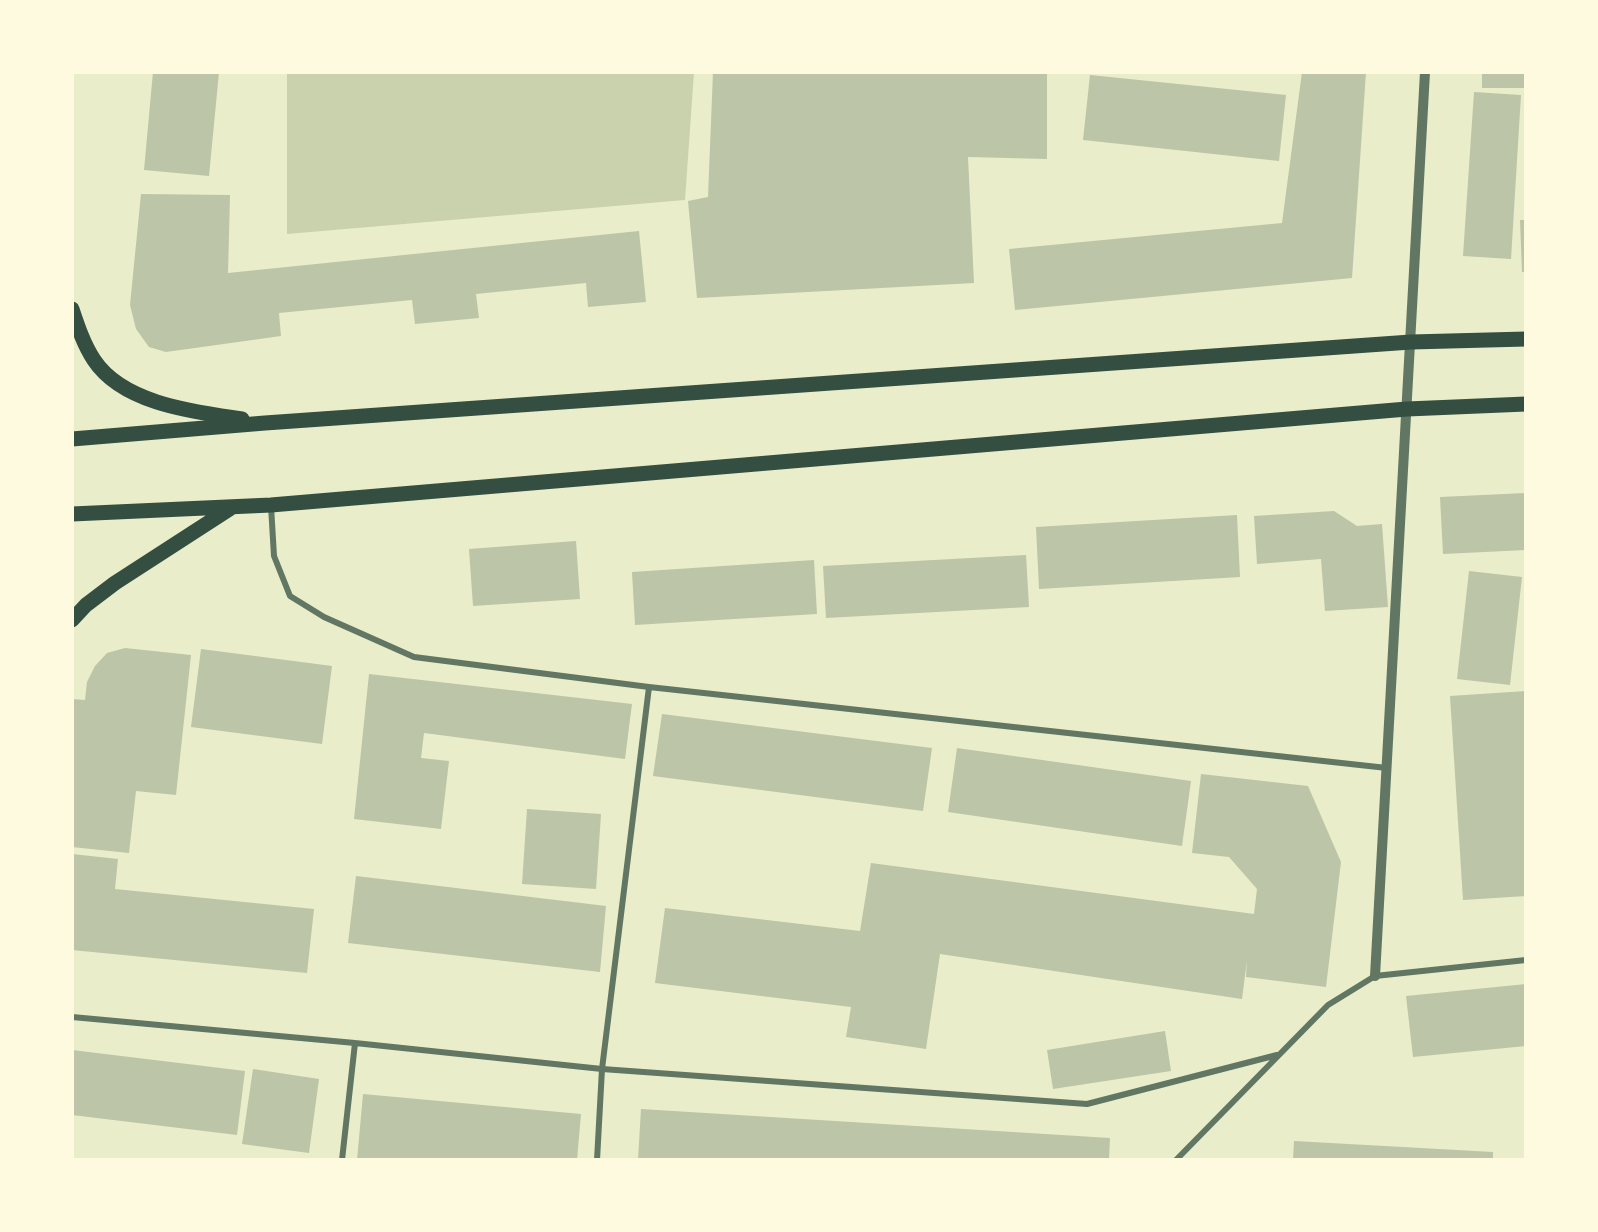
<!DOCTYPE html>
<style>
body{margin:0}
#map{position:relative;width:1598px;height:1232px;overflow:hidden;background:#e9edc9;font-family:Commissioner,sans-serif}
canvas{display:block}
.frame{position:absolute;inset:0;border:74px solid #fefae0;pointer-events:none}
</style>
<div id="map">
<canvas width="1598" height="1232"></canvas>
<div class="frame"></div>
</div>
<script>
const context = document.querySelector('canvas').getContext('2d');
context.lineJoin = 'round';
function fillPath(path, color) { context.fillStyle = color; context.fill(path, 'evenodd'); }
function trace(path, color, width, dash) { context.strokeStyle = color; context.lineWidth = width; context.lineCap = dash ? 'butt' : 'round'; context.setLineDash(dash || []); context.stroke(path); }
fillPath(new Path2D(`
 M287,72H694L685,200L287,234Z`), '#cad2ad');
fillPath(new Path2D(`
 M153,72H219L209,176L144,170Z
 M713,72H1047V159L968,157L974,283L697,298L688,201L708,197Z
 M1302,72H1366L1352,278L1015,310L1009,249L1282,223Z
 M1482,72H1526V88H1482Z
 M1090,75L1286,95L1279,161L1083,140Z
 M1474,92L1521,95L1511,259L1463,256Z
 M141,194L230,195L228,273L639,231L646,302L588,307L586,283L476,294L479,318L415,324L412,300L279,313L281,336L166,352L149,347L136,329L130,305Z
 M1520,220H1526V272H1522Z
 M1526,493V550L1443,554L1440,497Z
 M1334,511L1357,526L1382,524L1388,607L1325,611L1321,559L1257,564L1254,516Z
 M1237,515L1240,577L1039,589L1036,527Z
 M576,541L580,599L473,606L469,549Z
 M1026,555L1029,607L826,618L823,566Z
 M814,560L817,614L635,625L632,572Z
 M1469,571L1522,577L1510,685L1457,679Z
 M125,648L191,655L176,795L136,791L129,853L72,847V699L85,700L87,682L95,666L107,653Z
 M201,649L332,666L322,744L191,727Z
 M369,674L632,704L625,759L424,733L421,758L449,761L441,829L354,819Z
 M1526,691V896L1463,900L1450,696Z
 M662,714L932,748L923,811L653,776Z
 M957,748L1191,781L1182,846L948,812Z
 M1201,774L1308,786L1341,862L1326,987L1246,977L1247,960L1242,999L940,954L926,1049L846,1037L851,1007L655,983L665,908L860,931L871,863L1254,914L1257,889L1229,857L1192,853Z
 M527,809L601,814L596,889L522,884Z
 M72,854L118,859L115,889L314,909L307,973L72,950Z
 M356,876L606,906L600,972L348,943Z
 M1526,984V1046L1413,1057L1406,996Z
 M1165,1031L1171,1071L1053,1089L1047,1050Z
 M72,1050L245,1071L237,1135L72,1115Z
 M253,1069L319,1079L309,1153L242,1144Z
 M363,1094L581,1114L577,1160H357Z
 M641,1109L1110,1138L1109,1160H638Z
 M1294,1141L1493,1152V1160H1293Z`), '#bcc5a7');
trace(new Path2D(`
 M271,506L274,556L290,596L324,617L414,657L649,687L1387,768
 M72,1017L355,1043L602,1069L1087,1104L1277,1055
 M342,1160L355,1043
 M597,1160L602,1069L649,687
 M1176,1160L1328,1005L1375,976L1526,960`), '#617663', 6);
trace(new Path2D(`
 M1375,976L1425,72`), '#617663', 10);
trace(new Path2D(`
 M72,309C78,327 84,345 94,360C123,404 195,412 242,419
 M72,439L265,423L1411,342L1526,339
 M72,514L271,505L1407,409L1526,404
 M72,620L86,605L115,583L231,508`), '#344e41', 15);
</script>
